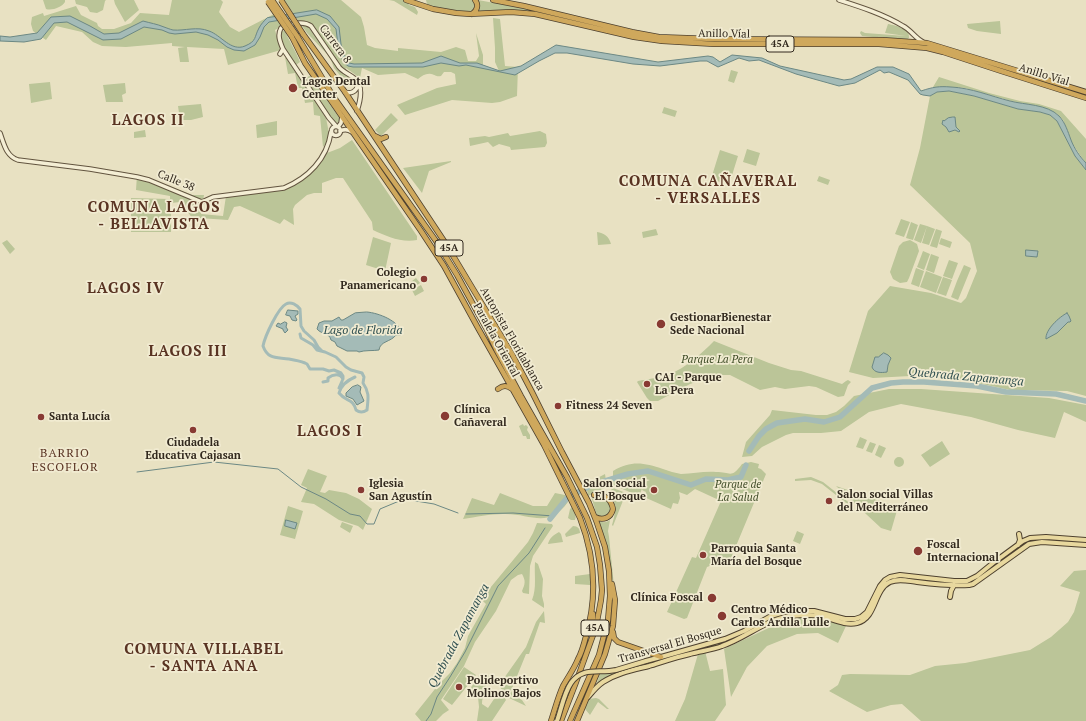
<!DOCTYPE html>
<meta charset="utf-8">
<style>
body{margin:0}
canvas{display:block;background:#e8e1c2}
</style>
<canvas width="1086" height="721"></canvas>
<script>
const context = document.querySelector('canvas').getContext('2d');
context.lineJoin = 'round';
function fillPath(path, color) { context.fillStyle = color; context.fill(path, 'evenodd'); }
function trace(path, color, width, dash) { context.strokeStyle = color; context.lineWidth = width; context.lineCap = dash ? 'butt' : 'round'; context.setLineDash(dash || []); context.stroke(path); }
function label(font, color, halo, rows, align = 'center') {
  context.font = font + ' "PT Serif",serif'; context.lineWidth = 3.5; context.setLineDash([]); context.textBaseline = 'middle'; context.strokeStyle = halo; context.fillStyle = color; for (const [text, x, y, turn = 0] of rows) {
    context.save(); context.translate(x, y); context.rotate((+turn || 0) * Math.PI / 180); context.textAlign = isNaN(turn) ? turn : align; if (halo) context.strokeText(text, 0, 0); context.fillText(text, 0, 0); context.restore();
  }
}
fillPath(new Path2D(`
 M43,0H65V2C62,7 52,11 46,9Z
 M75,0H106L105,1L103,10L97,13L90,12L87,7L76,4Z
 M114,0H134L139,10L125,22L115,4Z
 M172,0H221L223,2L219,12L230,27L239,32L278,12L286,24L275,30L281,50L228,65L224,49L187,47L189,62H180L178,48L185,47L172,46V43L126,47L102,46L93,42L82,32L56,26L46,40L33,31L31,24L32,17L43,13L44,16L76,6L81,15L97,23L98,26L102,29H114L131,23L140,13L169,15Z
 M284,0H341L361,17L364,27L367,45L375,48L398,51V48L441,52L456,47L465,50L468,61H476L479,56L476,33L483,55V65L499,71L495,62V48L493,18L500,19L505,66L518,67L517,96L500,102L492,103L452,100L405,115L397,105L437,88L456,84L455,74L451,72H444L441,76C436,77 436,75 431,74C426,73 422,76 418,79L405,73L378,75L362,68L360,78L346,68L344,73L348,76L351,81L350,85L347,84L334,68L331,60L327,54L307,33Z
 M389,0H403L408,3L409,5L415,7L418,12L417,15L394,1Z
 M426,0H471L474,1L475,7L473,11L468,13L429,6L427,4Z
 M478,0L527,9L544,13L521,11L477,13L480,7Z
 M1000,21L1001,34L977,31L968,28L967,24Z
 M888,24C896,26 910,27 909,38L906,40L862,36L860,33L861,31L865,33L906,36L885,33Z
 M282,30L285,32L296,53L300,62L296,65C289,55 278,43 282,30Z
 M285,57L303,81L326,118L329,133L327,142L323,147L320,116L314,115L313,102L305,103L302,88H298L295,73L288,74Z
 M731,70L738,72L734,83L728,81Z
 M310,76L340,119L339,122L337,123L333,121L319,99L304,78Z
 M939,77L989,93L1020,101L1039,104L1061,111L1086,139V163L1082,158L1072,143L1063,120L1057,114L1044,108L1011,101L965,88L950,87H933Z
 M50,82L52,99L31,103L29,84Z
 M125,83L126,93L122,95L123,102H106L103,85Z
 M949,91L974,96L1018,109L1040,112L1050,115L1057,121L1075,156L1086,170V396L1067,391L1010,390L964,380L910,376L873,378L849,372L868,311L890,286L931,293L961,303L966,298L977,271L970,243L910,185L920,148L930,96L937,92Z
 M201,104L203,117L191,120H180L178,106Z
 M664,107L677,111L675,117L662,113Z
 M391,113L398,120L381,136L375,130Z
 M277,121V135L257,138L256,125Z
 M145,130L146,137L134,138V132Z
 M540,131L546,134L547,143L545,147L511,150L510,147L499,144L493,147L488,142L470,146L469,138L485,136L489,137L508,133L510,136Z
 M352,140L417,236V240C401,243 386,236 373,230L372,222L343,178H336L322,183V193H314L307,195L295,205L293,209L294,225L284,219L280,224L240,206L234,207L228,220L199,218L193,219L180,202L171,203V232H131V198L170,199V196L136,190L137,175L151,179L192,195H204L201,214L223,216L226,196L280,188L290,185L305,176L327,153L340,148Z
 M747,149L760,153L756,166L743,162Z
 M720,150L738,156L729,185L711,179Z
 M451,161V162L429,171L422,193L403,168Z
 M819,176L830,180L828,185L817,181Z
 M901,219L910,222L904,237L895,234Z
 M911,222L918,225L913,240L906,238Z
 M920,224L927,226L921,243L914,240Z
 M927,226L935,229L929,245L922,243Z
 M656,229L658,235L643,238L642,232Z
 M936,229L942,231L937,248L930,246Z
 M597,232C604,233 609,236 611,244L598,245Z
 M373,237L391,243L385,271L366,265Z
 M941,238L952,242L950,248L939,244Z
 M7,240L15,249L10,254L2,243Z
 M910,240L917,244L919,251L909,278L907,282L900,283L893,279L890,272L899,246L903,242Z
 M923,251L930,254L924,270L917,267Z
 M931,254L939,257L934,273L926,270Z
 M949,260L958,263L952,279L943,276Z
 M964,265L971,268L958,300L951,297L957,281L963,283L957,281Z
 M916,268L924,271L919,287L911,284Z
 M926,271L934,274L928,290L920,287Z
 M934,274L942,277L936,293L928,290Z
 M943,277L952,280L946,296L937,293Z
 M416,278L420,283L411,289L408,284Z
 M421,285L424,291L415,296L412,290Z
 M714,341L769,363L791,370L801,371L842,384L846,381L848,380L851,382L848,385L844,396L838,397L816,387L809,386L785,389L775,387L760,390L730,375H716L690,384L658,401H650L647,398L637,382L638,381C648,379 659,378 669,374C686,368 701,354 714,341Z
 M889,389H921L1049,398L1086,405V422L1064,412L1055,438L1018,430L971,417L901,404L869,412L841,431L821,433H793L786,435L762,447L752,456L742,457L746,442L770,415L772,410L816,415H827L836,412L844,406L854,396Z
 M523,424L524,426L526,425L528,427L527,430L530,435V439H527L526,436H523L519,426Z
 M860,437L867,440L863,449L856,447Z
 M942,441L950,454L930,467L921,455Z
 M870,442L876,444L872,453L866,451Z
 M879,445L886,448L881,458L875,455Z
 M894 462a5 5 0 1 1 10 0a5 5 0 1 1-10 0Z
 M751,462L759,464L758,468L761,469L766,474L731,558L707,567L687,618L684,619L667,612L692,557L696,558L721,501L695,489L687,495L679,492L680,498L678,504L673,503L671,509L644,497L646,492L642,490L645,482L650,480L646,479L639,496L613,485V471C632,460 644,463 663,469C669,471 675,473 681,474C693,474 704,471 716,472C731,472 731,479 742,464Z
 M308,469L327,476L320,492L325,493L329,490L346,493L359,499L372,509L363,530L358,526L339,520L314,504L301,502L307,488L301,485Z
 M605,474L607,487L588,496L586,484Z
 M811,477L823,482L852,505L850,506L822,484L811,480L795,481V479Z
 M836,486L898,507L891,531L881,528Z
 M613,488L626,493L613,526L612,525C617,509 615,506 611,490Z
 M500,493L533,506H547L555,493L565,495L568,502C547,530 531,513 503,514C490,514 476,517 463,519L472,498L494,505Z
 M594,497H602L610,504L612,510L605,517L598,516L596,513L592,499Z
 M288,506L303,511L295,539L280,535Z
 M572,507C574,511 577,516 575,520H571L568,518L570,509Z
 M597,519C601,523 606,523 610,520L608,531L609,537L614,586Z
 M342,522L353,526L350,533L340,527Z
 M537,523L552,524L553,526L533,556L530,566L529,594L523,593L522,591C525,584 526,581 522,574L518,575L511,580L496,611L475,642L464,666L441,700L449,710L443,714L436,721H421L415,714L439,684L450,673L457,663L465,648L468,636L486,604L481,599L528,542L533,533Z
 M573,526C578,526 580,529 580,533L566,537L565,534Z
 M797,531L804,534L800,544L793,541Z
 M559,532L561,534L563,542L548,544C549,539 553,535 559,532Z
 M535,562L538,564L543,579L542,596L544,604V608L532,600C537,588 534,575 535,562Z
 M1086,570V721H921L902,704L891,705L867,712L829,691L838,685L842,675L850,674L910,675L935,666L965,663L1030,650L1051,637L1068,622L1074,612L1080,592L1060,586L1074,571Z
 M590,574V585L575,584V576Z
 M544,611L545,623L540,622L529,654H526L511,691L513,695L522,700L526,706L509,698L499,686L485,676L487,675L502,681L526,647L536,622Z
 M809,616L846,626L838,643L818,633L797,634L767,646L747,667L731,697L724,649L792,617Z
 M705,651L710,671L723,669L726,705L715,721H675L685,699L698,654Z
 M464,667L476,675L452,705L443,699Z
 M630,668L618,673L596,686L600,674L614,673Z
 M479,675L487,681C486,689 482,696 482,704L488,708L500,690L506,700L492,721H477L479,707L478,697L468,692Z
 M596,698L599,699L609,709H607L598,702L590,715L585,709L588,699Z`), '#bbc598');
const water = new Path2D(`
 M317,10L330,16L339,27L341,44L346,60L349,63L354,64L422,63L441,56L460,63H477L500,71L521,66L556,45L658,62L708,56L713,57L720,62L732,55L762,58L780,66L844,80L851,79L877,67H893L909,74L921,91C933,87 939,86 951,87C972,88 990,96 1010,101C1025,105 1047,104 1059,116C1065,122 1068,132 1071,140C1074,148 1080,157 1086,163V170L1075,156L1057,121L1050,115L1040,112L1018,109L974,96L949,91L937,92L930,96L923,95L920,94L908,80L889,72L884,73L880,70L855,83L839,86L796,74L759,60L749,61L739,58L718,67L707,61H700L660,66L633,64L567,53H555L539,61L515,75L466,65L459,66L441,63L423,67H353L348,66L343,62L338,45L336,29L327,19L316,14L269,22L264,27L260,37L255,45L244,51L234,50L227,47L218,40L208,35L196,32L175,34L169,33L162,30L144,27L121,39L103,40L67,22L54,23L41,39L24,42L0,41V36L10,37L37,33L51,17L70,16L90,26L104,34L119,33L143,21C150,23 157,24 164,27C167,28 169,29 173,30C185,31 197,26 209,31C221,35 231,52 245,46C257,41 254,37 259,28C261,24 264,21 267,18Z
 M953,117H955L956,127L960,131L959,132L955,130L949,132L946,127L942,124L943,120L944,121L948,118Z
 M1026,250L1038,251L1037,257L1026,256Z
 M288,310L298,311V314L295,316L297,320L296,321L292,320L290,316L286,315Z
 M367,312C379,313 399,321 402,333L401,335H396C391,342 380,341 379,350C373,351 365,350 359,352L357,351H347L337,346L335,342L331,340C329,332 322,335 317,329L319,323L324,321H332L339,317L341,320H343L355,313Z
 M1067,313L1069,316L1071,321L1070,322H1068L1057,333L1046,339C1045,330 1059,317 1067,313Z
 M285,322L287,323L286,327L288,330L285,333L283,330V329L276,326L278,323L280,324Z
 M884,353L888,355L891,358L888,365L887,372C881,373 874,373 872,367L875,357H878Z
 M358,385L361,387L360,392L364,401L357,405L353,399L346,396V393L352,387Z
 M286,520L297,523L295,529L285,526Z`);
fillPath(water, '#a4bbb7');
trace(water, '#6c8884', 1);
trace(new Path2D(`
 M137,472L214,462L278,469L301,487L326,499L350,514L360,516L367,524H374L380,509L404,499L434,504L458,513
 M466,514L513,513L553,516
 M426,721L431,714L437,697L450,677L465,652L498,586L529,553L545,528`), '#6c8884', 1);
trace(new Path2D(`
 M300,334L301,338L313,345L317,350L325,352L336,357L346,367L351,370L362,373L364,377L363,383C370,393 368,399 367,410C364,412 360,413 356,410C353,398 346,402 339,393C341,385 348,380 355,377
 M322,351L318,347L314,340L304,331L301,326L300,309C297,305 291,301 286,304C278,308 265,336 263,346C268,360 277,357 289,359C295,360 300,361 305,363L307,364L310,369H323L329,371L334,370L341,373L343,376V379
 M323,382L328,381V378C333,374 340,373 343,379L339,388`), '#a4bbb7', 3);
trace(new Path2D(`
 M749,451L759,436L766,429L777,423L805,419L824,422L840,417L872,388L891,383L903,382H924L977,386L1006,392L1056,394L1086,401
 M550,519L567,498L592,485L628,474L648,471L691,485L706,479L728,480L741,477L746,465`), '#a4bbb7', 5.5);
const secondary = new Path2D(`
 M839,0C861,7 883,14 903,26C911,30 915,38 923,42
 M280,54L283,49
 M345,92C351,94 356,92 358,85
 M336,126L329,118L283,49C280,42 277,35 281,28C289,24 303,20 311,26L339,67C343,72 349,74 354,78C364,85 360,102 357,111
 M331.5 131a4.5 4.5 0 1 1 9 0a4.5 4.5 0 1 1-9 0Z
 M338,127L341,123L342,116
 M340,131C344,129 348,129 352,132
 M0,133C4,144 6,156 18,160L90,169L137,177L149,180L173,190L202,202L213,197L284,188C308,178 327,159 331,132`);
const primary = new Path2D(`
 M1018,545L1020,540L1019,534
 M950,597L951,591L954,585
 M646,661L661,657L725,639L744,631L771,616L788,611H814L845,619H855L861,617L867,612L880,586L885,580L890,577L900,575L954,581H967L977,576L993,563L1023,541L1030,538L1046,537L1086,540
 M588,697C593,691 597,686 603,682C617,673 633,670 649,666C662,662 676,657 690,654C700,651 712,650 722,646C746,638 766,619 791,616C800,615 810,614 819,616C831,618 844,626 857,623C877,618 873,590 890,582C899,578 908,581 917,582C933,584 953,586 969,585L973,584L1029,544L1042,542L1086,545`);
const highway = new Path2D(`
 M406,0L433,9L456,13L470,14L511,12L535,14L634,37L662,41L714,44H879L927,48L943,52L1001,71L1086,98
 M493,0L524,6L632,32L659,37L714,39L883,40L927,43L1015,70L1086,92
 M472,14C477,11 479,5 475,0
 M303,34L345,92L446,244L512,354L532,392L562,452L589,503L597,523L605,547L609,571L610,596L608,620L599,655L570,721
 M297,36L333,96L436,241L457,275L486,328L497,351L521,396L567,477L587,518L597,547L600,565L602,590L601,600L596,627L575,685L561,721
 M292,37L305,63L421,231L444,266L478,328L544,445L580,518C595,557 598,595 586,636C584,644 582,652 578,659C574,669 568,677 563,686C558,697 555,709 551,721
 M375,136L381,139L386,137
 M498,389C503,385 507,385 512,389
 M594,495C604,494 611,499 613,509C611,518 603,521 595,517
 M592,631L593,614
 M613,632L614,638L618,642L661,657
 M577,721L605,654L613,626L615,600L612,584`);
trace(secondary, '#62543f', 5.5);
trace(primary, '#4e412f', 6);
trace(highway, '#4e412f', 6);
trace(secondary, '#f4eed4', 3.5);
trace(primary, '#e8d89e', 4);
trace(highway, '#cfa85c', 4.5);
const primaryBridge = new Path2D(`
 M557,721C561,710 564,693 571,683C583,666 599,674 616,670C626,667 636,664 646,661`);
const highwayBridge = new Path2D(`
 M272,0L297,36
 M281,0L303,34
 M268,2L292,37`);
trace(primaryBridge, '#4e412f', 6, []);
trace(highwayBridge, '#4e412f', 6, []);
trace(primaryBridge, '#e8d89e', 4);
trace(highwayBridge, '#cfa85c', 4.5);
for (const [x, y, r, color] of [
 [293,88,5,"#883a33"],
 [424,279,4,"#883a33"],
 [661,324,5,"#883a33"],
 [647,384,4,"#883a33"],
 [558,406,4,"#883a33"],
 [445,416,5,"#883a33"],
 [41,417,4,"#883a33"],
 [193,430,4,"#883a33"],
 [361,490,4,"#883a33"],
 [654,490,4,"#883a33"],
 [829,501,4,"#883a33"],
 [918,551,5,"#883a33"],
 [703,555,4,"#883a33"],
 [712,598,5,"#883a33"],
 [722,616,5,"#883a33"],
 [459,687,4,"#883a33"]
]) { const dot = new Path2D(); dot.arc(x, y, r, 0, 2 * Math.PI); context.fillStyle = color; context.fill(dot); trace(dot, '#f1ebd1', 1.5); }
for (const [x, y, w] of [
 [780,44,28],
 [449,248,28],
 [595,628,28]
]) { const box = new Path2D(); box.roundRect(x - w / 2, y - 8, w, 16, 3); context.fillStyle = '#f1ebd1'; context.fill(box); trace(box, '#32291e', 1); }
label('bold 10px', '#32291e', null, [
 ["45A",780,44],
 ["45A",449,248],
 ["45A",595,628]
]);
label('11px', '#32291e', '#f1ebd1', [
 ["Anillo Víal",724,34,1],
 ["Carrera 8",335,44,53],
 ["Anillo Víal",1044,75,17],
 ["Calle 38",176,181,22],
 ["Autopista Floridablanca",512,339,60],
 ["Paralela Oriental",496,340,61],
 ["Transversal El Bosque",670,645,-16]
]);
label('bold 11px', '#32291e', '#f1ebd1', [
 ["Lagos Dental",302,82],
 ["Center",302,95],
 ["Colegio",416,273,"right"],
 ["Panamericano",416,286,"right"],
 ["GestionarBienestar",670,318],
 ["Sede Nacional",670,331],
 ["CAI - Parque",655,378],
 ["La Pera",655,391],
 ["Fitness 24 Seven",566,406],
 ["Clínica",454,410],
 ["Cañaveral",454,423],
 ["Santa Lucía",49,417],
 ["Ciudadela",193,443,"center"],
 ["Educativa Cajasan",193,456,"center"],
 ["Iglesia",369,484],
 ["San Agustín",369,497],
 ["Salon social",646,484,"right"],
 ["El Bosque",646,497,"right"],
 ["Salon social Villas",837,495],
 ["del Mediterráneo",837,508],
 ["Foscal",927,545],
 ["Internacional",927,558],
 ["Parroquia Santa",711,549],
 ["María del Bosque",711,562],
 ["Clínica Foscal",703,598,"right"],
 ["Centro Médico",731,610],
 ["Carlos Ardila Lulle",731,623],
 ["Polideportivo",467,681],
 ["Molinos Bajos",467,694]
], 'left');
label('italic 11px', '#3f4c27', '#f1ebd1', [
 ["Parque La Pera",717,360],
 ["Parque de",738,485],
 ["La Salud",738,498]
]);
label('italic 12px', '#2f4f50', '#f1ebd1', [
 ["Lago de Florida",363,331],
 ["Quebrada Zapamanga",966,377,5],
 ["Quebrada Zapamanga",459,636,-62]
]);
context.letterSpacing = '1px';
label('12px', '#593322', '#f1ebd1', [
 ["BARRIO",65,454],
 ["ESCOFLOR",65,468]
]);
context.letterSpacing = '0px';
context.letterSpacing = '1px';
label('bold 15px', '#593322', '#f1ebd1', [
 ["LAGOS II",148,121],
 ["COMUNA CAÑAVERAL",708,182],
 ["- VERSALLES",708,199],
 ["COMUNA LAGOS",154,208],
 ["- BELLAVISTA",154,225],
 ["LAGOS IV",126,289],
 ["LAGOS III",188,352],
 ["LAGOS I",330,432],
 ["COMUNA VILLABEL",204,650],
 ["- SANTA ANA",204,667]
]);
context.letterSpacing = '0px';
</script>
